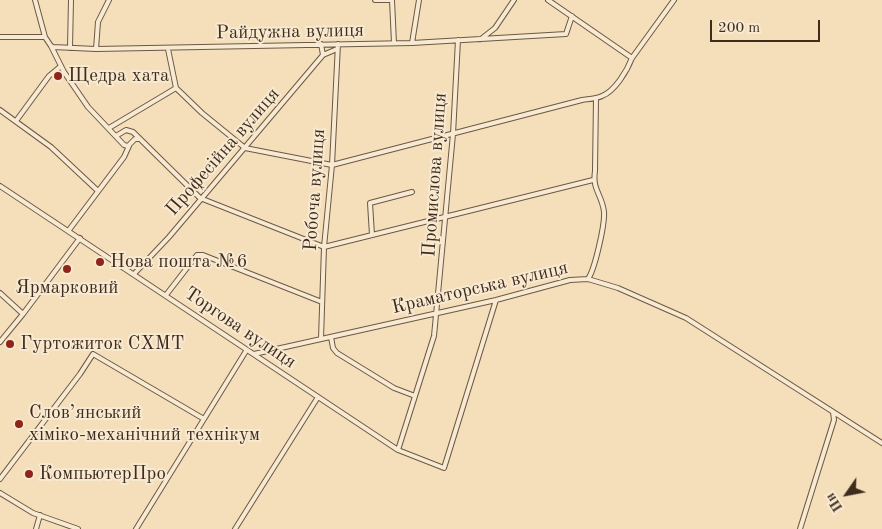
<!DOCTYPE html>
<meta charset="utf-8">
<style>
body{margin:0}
#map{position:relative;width:882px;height:529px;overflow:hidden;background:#f5deba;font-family:"Old Standard TT",serif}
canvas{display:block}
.north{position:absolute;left:822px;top:469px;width:50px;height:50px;-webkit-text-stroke:4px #f8ead2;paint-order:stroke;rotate:237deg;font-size:14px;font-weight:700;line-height:20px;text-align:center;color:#3f2c1c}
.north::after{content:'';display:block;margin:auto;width:18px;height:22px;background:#3f2c1c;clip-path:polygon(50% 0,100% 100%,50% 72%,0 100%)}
.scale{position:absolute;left:710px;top:20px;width:110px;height:22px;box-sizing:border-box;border:2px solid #3f2c1c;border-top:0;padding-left:6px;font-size:15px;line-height:18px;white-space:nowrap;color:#3f2c1c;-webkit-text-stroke:4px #f8ead2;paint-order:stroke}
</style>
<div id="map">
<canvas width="882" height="529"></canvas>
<div class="north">Пн</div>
<div class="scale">200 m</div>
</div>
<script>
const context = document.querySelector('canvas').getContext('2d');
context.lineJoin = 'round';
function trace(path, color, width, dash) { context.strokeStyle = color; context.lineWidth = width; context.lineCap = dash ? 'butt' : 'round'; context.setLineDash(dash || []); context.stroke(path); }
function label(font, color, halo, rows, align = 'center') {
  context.font = font + ' "Old Standard TT",serif'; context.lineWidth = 4; context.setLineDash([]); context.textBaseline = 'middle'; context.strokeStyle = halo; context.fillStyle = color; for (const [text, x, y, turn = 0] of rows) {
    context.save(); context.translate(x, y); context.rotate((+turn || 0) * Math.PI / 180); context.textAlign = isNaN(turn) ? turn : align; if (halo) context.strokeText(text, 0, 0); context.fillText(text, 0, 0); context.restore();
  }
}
const minor = new Path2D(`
 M35,0L45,37
 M375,0H392
 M392,0L394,43
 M548,0L632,58
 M0,37H45L51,46L53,47L96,49L412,43L566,34L572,16
 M481,39L495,28L514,0
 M412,43L419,0
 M51,46L64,72L88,107L124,145L128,146L135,139H139
 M70,48L71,0
 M96,49L98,22L109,0
 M168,49L176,88L202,113L245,148L332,165L582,100C588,99 596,99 602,96C615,91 627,71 632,58L674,0
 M323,55L337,49
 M0,110L51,147L98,191
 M16,121L49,76L61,66
 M109,128L176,88
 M116,136L126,130L133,132L200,198L324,247L593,180
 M0,186L398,450L444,468L496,300
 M69,230L124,157L129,146
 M372,235L370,203L412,192
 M134,274L169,237L323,55L321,44
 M588,279C595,269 605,224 604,212C602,194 592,190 595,171L596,98
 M0,293L23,314
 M166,295L197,255H203L322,302
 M331,337L333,348L337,353L394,388L415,396
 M321,339L324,247L332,165L338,44
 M0,342L23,314L80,238
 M254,354L496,300L570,280L588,279L618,288L686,318L882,443
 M398,450L434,336L453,134L458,40
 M0,479L80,374L93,354L204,419
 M0,493L33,513L78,529
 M36,529L40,515
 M136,529L246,351
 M235,529L318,397
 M800,529L834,420L833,412`);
trace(minor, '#6c5844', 6);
trace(minor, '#f8ead2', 4);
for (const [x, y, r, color] of [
 [58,76,5,"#8f2418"],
 [100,262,5,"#8f2418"],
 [67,269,5,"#8f2418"],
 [10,344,5,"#8f2418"],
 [19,424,5,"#8f2418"],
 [29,474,5,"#8f2418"]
]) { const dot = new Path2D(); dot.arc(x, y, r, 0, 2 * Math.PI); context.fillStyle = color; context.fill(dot); trace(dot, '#f8ead2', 2); }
label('19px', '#3f2c1c', '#f8ead2', [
 ["Райдужна вулиця",290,32,-1],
 ["Професійна вулиця",223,152,-49],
 ["Промислова вулиця",435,175,-86],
 ["Робоча вулиця",315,190,-86],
 ["Краматорська вулиця",480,288,-13],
 ["Торгова вулиця",240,328,34]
]);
label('19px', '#3f2c1c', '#f8ead2', [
 ["Щедра хата",68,76],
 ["Нова пошта №6",110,262],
 ["Ярмарковий",67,288,"center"],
 ["Гуртожиток СХМТ",20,344],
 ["Слов’янський",29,413],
 ["хіміко-механічний технікум",29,435],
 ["КомпьютерПро",39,474]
], 'left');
</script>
